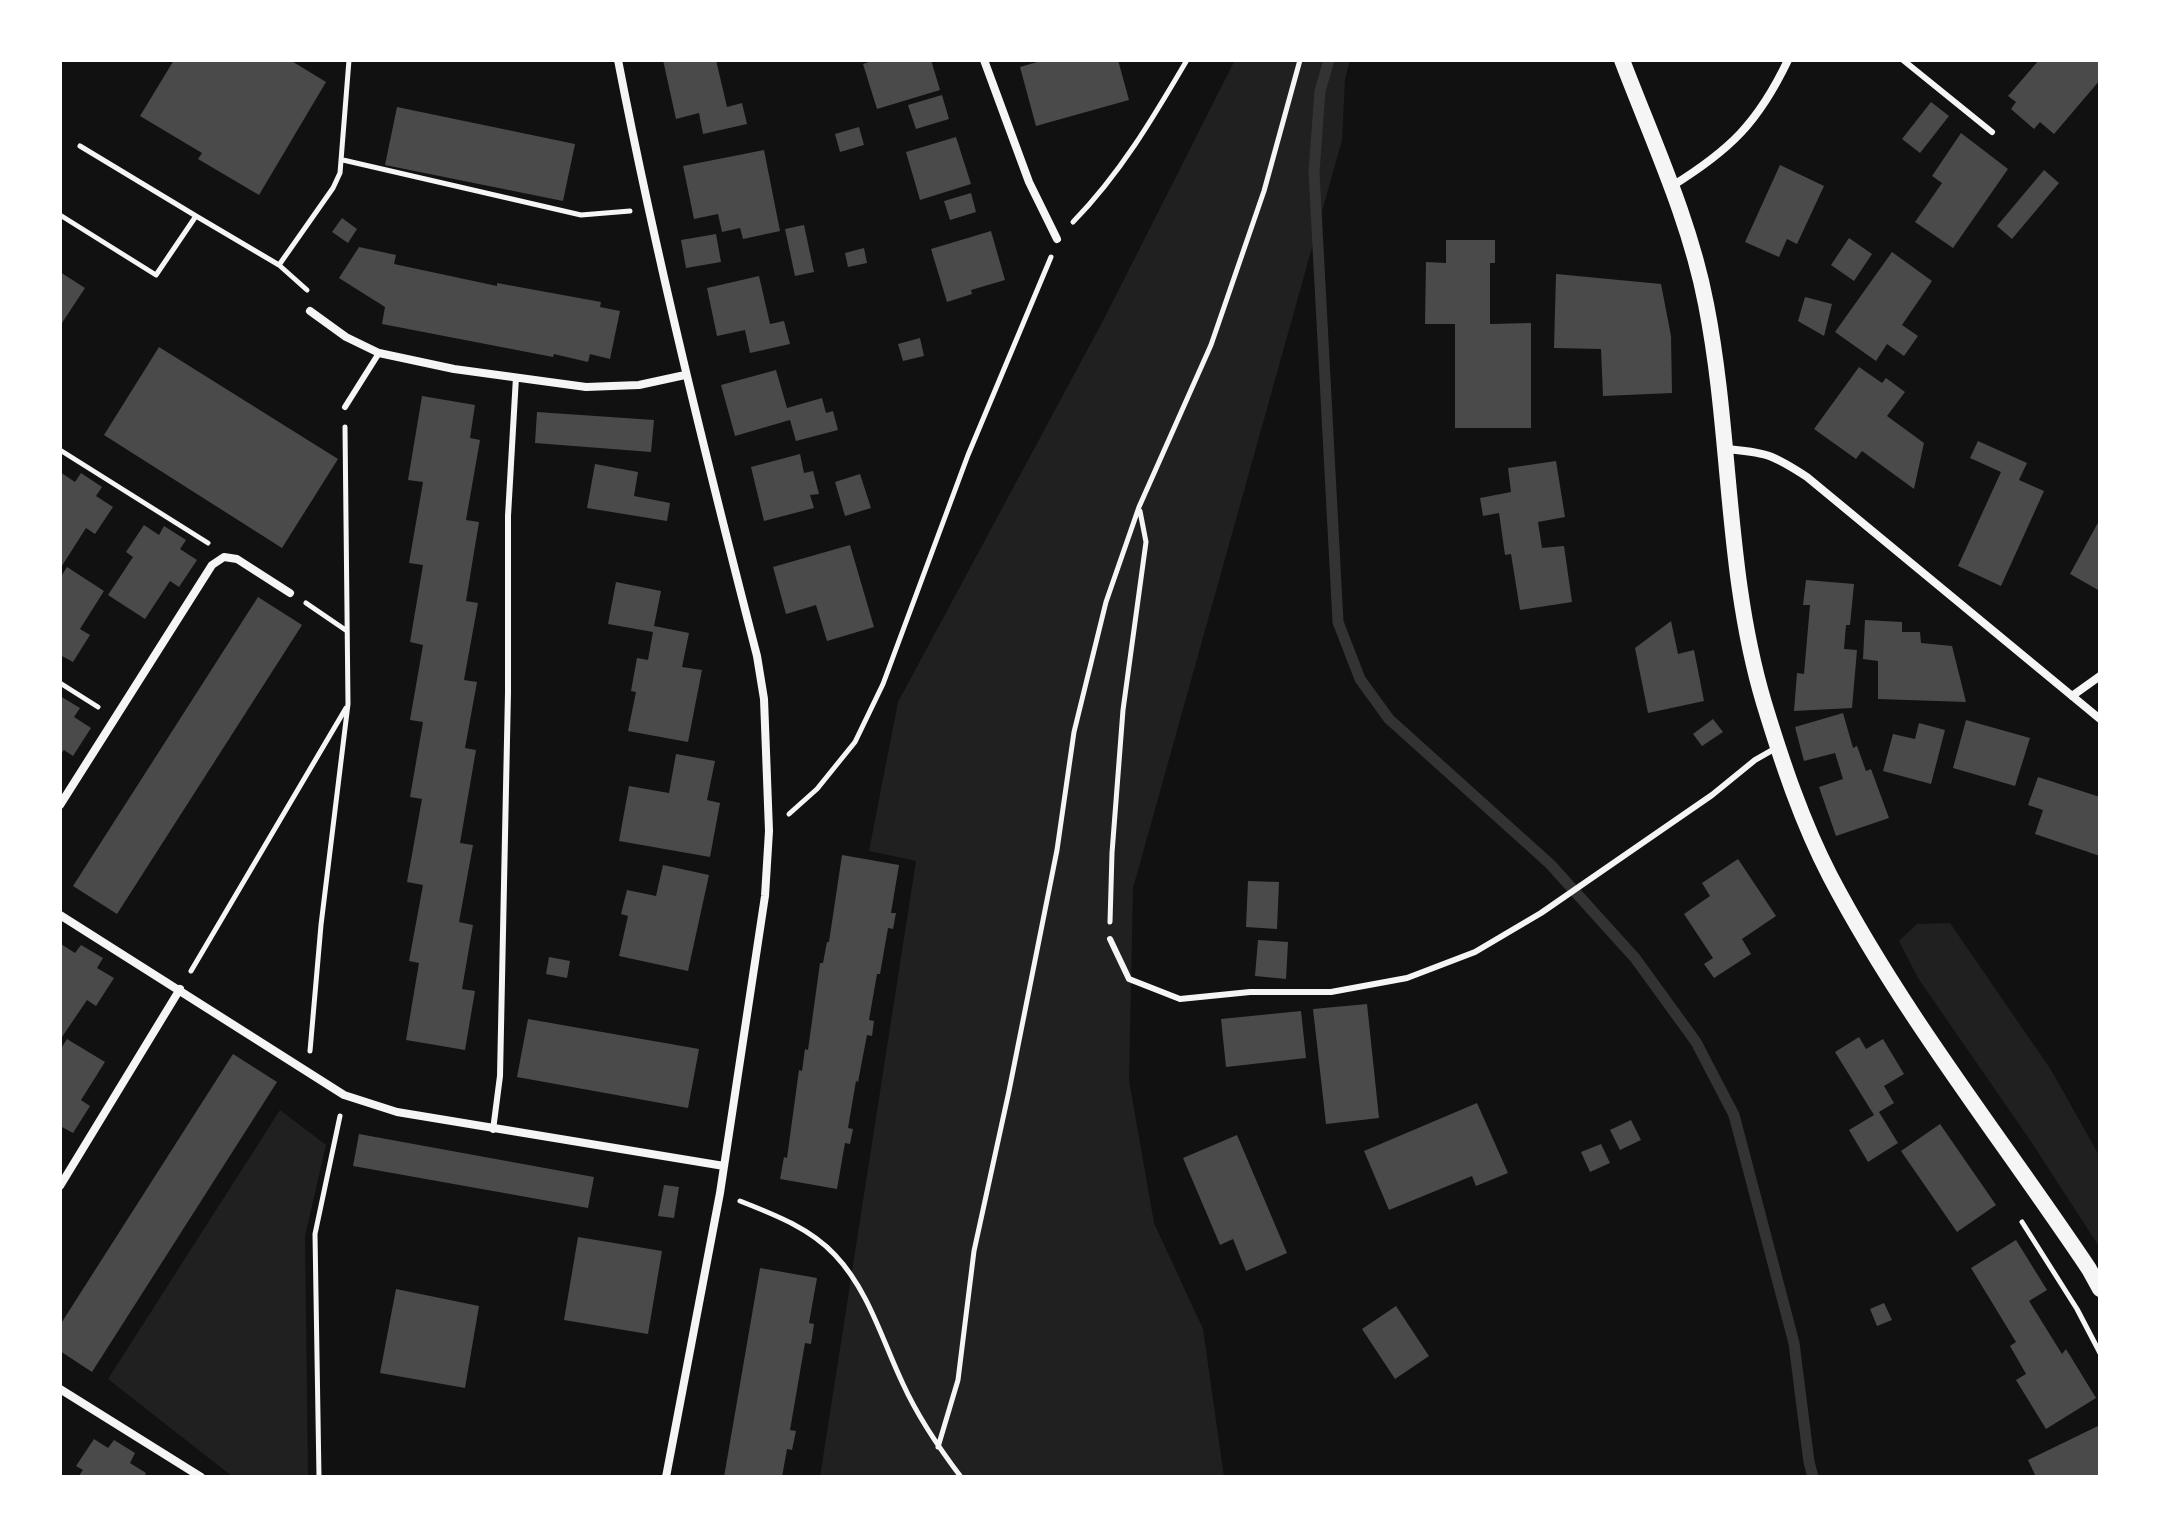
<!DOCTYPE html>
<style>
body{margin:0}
#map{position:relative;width:2160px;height:1537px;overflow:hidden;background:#111;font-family:"IBM Plex Sans",sans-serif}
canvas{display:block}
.frame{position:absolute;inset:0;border:62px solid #fff;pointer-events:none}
</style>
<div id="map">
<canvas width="2160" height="1537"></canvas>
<div class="frame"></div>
</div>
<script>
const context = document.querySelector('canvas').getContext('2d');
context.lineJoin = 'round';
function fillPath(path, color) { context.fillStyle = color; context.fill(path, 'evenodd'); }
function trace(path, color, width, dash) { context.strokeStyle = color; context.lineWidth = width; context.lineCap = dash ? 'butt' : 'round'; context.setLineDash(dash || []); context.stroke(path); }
fillPath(new Path2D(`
 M1235,60H1350L1345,79L1342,140L1133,888L1129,1080L1154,1223L1203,1329L1224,1477H820L916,861L869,851L898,702L1105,317Z
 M1950,923L2051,1070L2100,1157V1248L2032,1143L1918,978L1899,941L1917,924Z
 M280,1110L326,1145L305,1236L308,1477H233L108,1379Z`), '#202020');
trace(new Path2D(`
 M1329,60L1320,91L1314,172L1338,622L1360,679L1389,719L1550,864L1635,958L1696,1042L1734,1115L1794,1343L1809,1462L1813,1477`), '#333', 11);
fillPath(new Path2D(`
 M174,60H290L326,82L259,195L198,159L202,153L140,116Z
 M663,60H716L727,107L742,103L747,124L703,134L699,113L676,119Z
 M875,60H931L940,90L877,109L863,64Z
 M1044,60H1118L1129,100L1036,126L1020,67Z
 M2039,60H2100V80L2054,134L2040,122L2034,129L2011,109L2016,102L2008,96Z
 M942,95L949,119L916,129L908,105Z
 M1931,102L1949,116L1920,153L1902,139Z
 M397,107L575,144L563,201L385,165Z
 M859,127L864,145L840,152L835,134Z
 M1961,133L2008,169L1953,248L1915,222L1942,183L1932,176Z
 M956,137L971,184L920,200L906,152Z
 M764,150L780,231L743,239L740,228L722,232L718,214L694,219L683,166Z
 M1780,165L1824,186L1797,244L1787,239L1779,257L1745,242Z
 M2044,170L2059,183L2012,239L1997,226Z
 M971,193L976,212L950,220L944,201Z
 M342,218L357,229L348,243L332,232Z
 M804,225L814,272L795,276L785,229Z
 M991,231L1005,280L971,290L972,294L947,302L931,249Z
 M716,234L721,262L686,268L681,240Z
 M1849,238L1872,254L1854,281L1831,265Z
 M1446,240H1495V263H1490V324L1531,323V428H1455V324H1425L1426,262L1446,263Z
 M359,247L396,255L394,264L497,286V283L601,302L600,307L620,311L610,359L590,354L588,362L554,354L553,357L382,324L385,307L339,278Z
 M864,248L867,263L848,267L845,253Z
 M1892,252L1932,281L1902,325L1918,336L1904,356L1887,344L1876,361L1835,332Z
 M60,272L85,288L60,326Z
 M1556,274L1661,284L1671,336L1672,393L1603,396L1601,349L1554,348Z
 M759,276L770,324L784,321L790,344L750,353L745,330L717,336L707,288Z
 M1805,297L1832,304L1824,336L1798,321Z
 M920,338L924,356L903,361L898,344Z
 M159,347L338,459L282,548L104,435Z
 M1859,367L1882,383L1886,378L1905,392L1887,416L1924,443L1914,489L1862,451L1856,459L1814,429Z
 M776,370L787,408L822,398L826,413L833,411L838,430L796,441L790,420L735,436L721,385Z
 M422,396L475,405L470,438L480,440L466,520L479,522L466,601L478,603L464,680L477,682L465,748L476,750L460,843L473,845L459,922L473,925L462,989L475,991L465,1050L406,1040L419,963L409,961L423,885L407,882L422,799L410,797L423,722L410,720L423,645L410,642L423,565L409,563L423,482L408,480Z
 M537,412L654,420L651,452L535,443Z
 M1978,441L2027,463L2019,480L2044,491L2001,586L1958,566L2001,472L1970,458Z
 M800,454L804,473L813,471L819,494L810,495L814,508L764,521L751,467Z
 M1556,461L1565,517L1538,522L1542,548L1564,546L1572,602L1520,610L1511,554L1505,555L1499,513L1483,516L1480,498L1511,492L1508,468Z
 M595,464L638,472L634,496L670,503L667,521L587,508Z
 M60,472L75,482L81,473L102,487L96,496L113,507L95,534L86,528L60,569Z
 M860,474L871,508L845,516L835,482Z
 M2100,519V591L2070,574Z
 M144,525L159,535L164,526L186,540L180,549L197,560L179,587L170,581L145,619L108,595L133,557L126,552Z
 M850,545L874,627L827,641L816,605L786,614L773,567Z
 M67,567L104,591L80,629L90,635L73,662L60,655V578Z
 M1806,580L1854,584L1850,625H1846L1844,649L1857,650L1852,708L1794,711L1797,673L1804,674L1810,605H1803Z
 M616,582L661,591L654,626L689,633L682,667L702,670L688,742L628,731L636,692L631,691L637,658L648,660L653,632L608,624Z
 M258,597L302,625L117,914L73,886Z
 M1865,620L1902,622V632H1920L1921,643L1952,646L1966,702L1878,699V661L1863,659Z
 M1671,621L1678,654L1694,650L1704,701L1648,713L1635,648Z
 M60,696L80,708L74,717L91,728L73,756L64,750L60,755Z
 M1843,713L1853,748L1857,746L1866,771L1871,769L1889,818L1836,836L1819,787L1843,779L1835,753L1804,761L1795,727Z
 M1713,719L1723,732L1702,746L1693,734Z
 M1966,720L2030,738L2015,786L1953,768Z
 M1919,723L1945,730L1931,784L1883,771L1893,734L1915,739Z
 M676,754L715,761L707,800L720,803L710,857L619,841L629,786L669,793Z
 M2038,777L2100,797V856L2035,834L2043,810L2028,805Z
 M842,855L899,865L891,913H896L893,929L888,928L880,974H877L869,1020L874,1021L872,1036L867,1035L858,1082L856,1081L848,1128L853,1129L850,1144L845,1143L837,1189L780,1179L784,1157L787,1158L799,1070L802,1071L805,1049L808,1050L820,963H823L827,942H829Z
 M1738,859L1776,916L1742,939L1751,954L1714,978L1704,964L1713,958L1684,914L1710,896L1702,883Z
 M663,865L709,875L688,971L619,956L628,916L621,914L627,890L656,896Z
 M1248,881L1279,882L1277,929L1246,927Z
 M1258,940L1288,942L1286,979L1255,976Z
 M61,944L75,953L81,945L103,958L97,968L114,978L96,1006L87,1000L62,1037Z
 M549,957L570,961L567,978L546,974Z
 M1367,1004L1379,1118L1326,1124L1313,1009Z
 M1301,1011L1306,1058L1226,1067L1221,1019Z
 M528,1019L699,1049L688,1108L517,1077Z
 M1859,1037L1866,1049L1883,1039L1904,1074L1884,1086L1894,1103L1879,1112L1898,1143L1868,1162L1849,1130L1874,1115L1835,1052Z
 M67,1039L105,1062L81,1100L90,1106L73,1133L60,1126V1050Z
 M233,1054L277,1082L92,1372L60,1351V1325Z
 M1477,1103L1508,1173L1476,1186L1472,1176L1389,1210L1364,1151Z
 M1631,1120L1641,1140L1620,1150L1610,1130Z
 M1940,1124L1996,1205L1957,1232L1901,1151Z
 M359,1134L594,1177L588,1208L353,1166Z
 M1237,1135L1287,1253L1246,1271L1233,1239L1220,1245L1183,1158Z
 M1601,1144L1610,1163L1590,1172L1581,1152Z
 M664,1185L679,1187L674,1218L658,1216Z
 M578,1237L662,1251L648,1334L564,1320Z
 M2016,1240L2047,1290L2029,1301L2062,1354L2066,1349L2096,1398L2046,1429L2016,1380L2026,1374L2010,1346L2016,1342L1971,1268Z
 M760,1268L817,1278L809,1323L814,1324L811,1344L805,1343L790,1430L796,1431L792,1450L787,1449L782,1477H724Z
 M396,1289L479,1306L465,1388L380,1373Z
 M1884,1303L1892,1320L1877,1326L1870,1309Z
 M1396,1306L1429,1356L1395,1379L1362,1329Z
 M2100,1425V1477H2036L2028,1460Z
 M94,1439L108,1448L114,1440L135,1453L130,1463L146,1473L144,1477H78L83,1470L76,1466Z`), '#4a4a4a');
trace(new Path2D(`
 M80,146L196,216
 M343,160L581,215L630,211
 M60,215L156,275L196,216L279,265L307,290
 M1073,222C1120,174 1153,118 1187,60
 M279,265L333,188L340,173L349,60
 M60,450L208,543
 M306,603L347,631
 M60,683L98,707
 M789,814L817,789L855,742L883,684L968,455L1051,257
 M1110,922L1112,853L1123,710L1146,542L1140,511
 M191,971L346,708
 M310,1051L321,925L348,704L345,427
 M740,1201C773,1214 810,1228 835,1255C869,1291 882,1340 903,1384C918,1417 939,1448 961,1477
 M2022,1222L2077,1309L2100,1353
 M938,1447L958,1380L974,1251L1009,1091L1057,850L1074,732L1106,602L1139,507L1211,345L1264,191L1300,60
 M319,1477L315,1234L340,1116`), '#f5f5f5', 5);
trace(new Path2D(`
 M1903,60L1992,132
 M345,407L379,353
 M1110,939L1129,979L1180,999L1250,992H1331L1407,978L1475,952L1541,913L1712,795L1755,760L1776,748
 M493,1130L500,1076L508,692V516L516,377`), '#f5f5f5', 6);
trace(new Path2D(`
 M618,60C657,261 706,458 757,656L764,699L769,831L765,896L720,1193L666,1477
 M984,60L1029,182L1057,239
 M1672,186C1730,150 1758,123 1788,60
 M310,311L346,337L379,353L454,369L586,387L639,385L685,375
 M1724,449C1765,452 1772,454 1807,477L2100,719
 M2072,696L2100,676
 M60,805L212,565L224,557L237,559L290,593
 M60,915L344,1095L397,1112L724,1166
 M60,1186L180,989
 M60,1389L201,1477`), '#f5f5f5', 8);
trace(new Path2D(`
 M1622,60C1652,139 1690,220 1706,304C1732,436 1725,573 1764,703C1782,762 1802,822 1830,876C1903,1015 2002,1139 2089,1269L2100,1289`), '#f5f5f5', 16);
</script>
